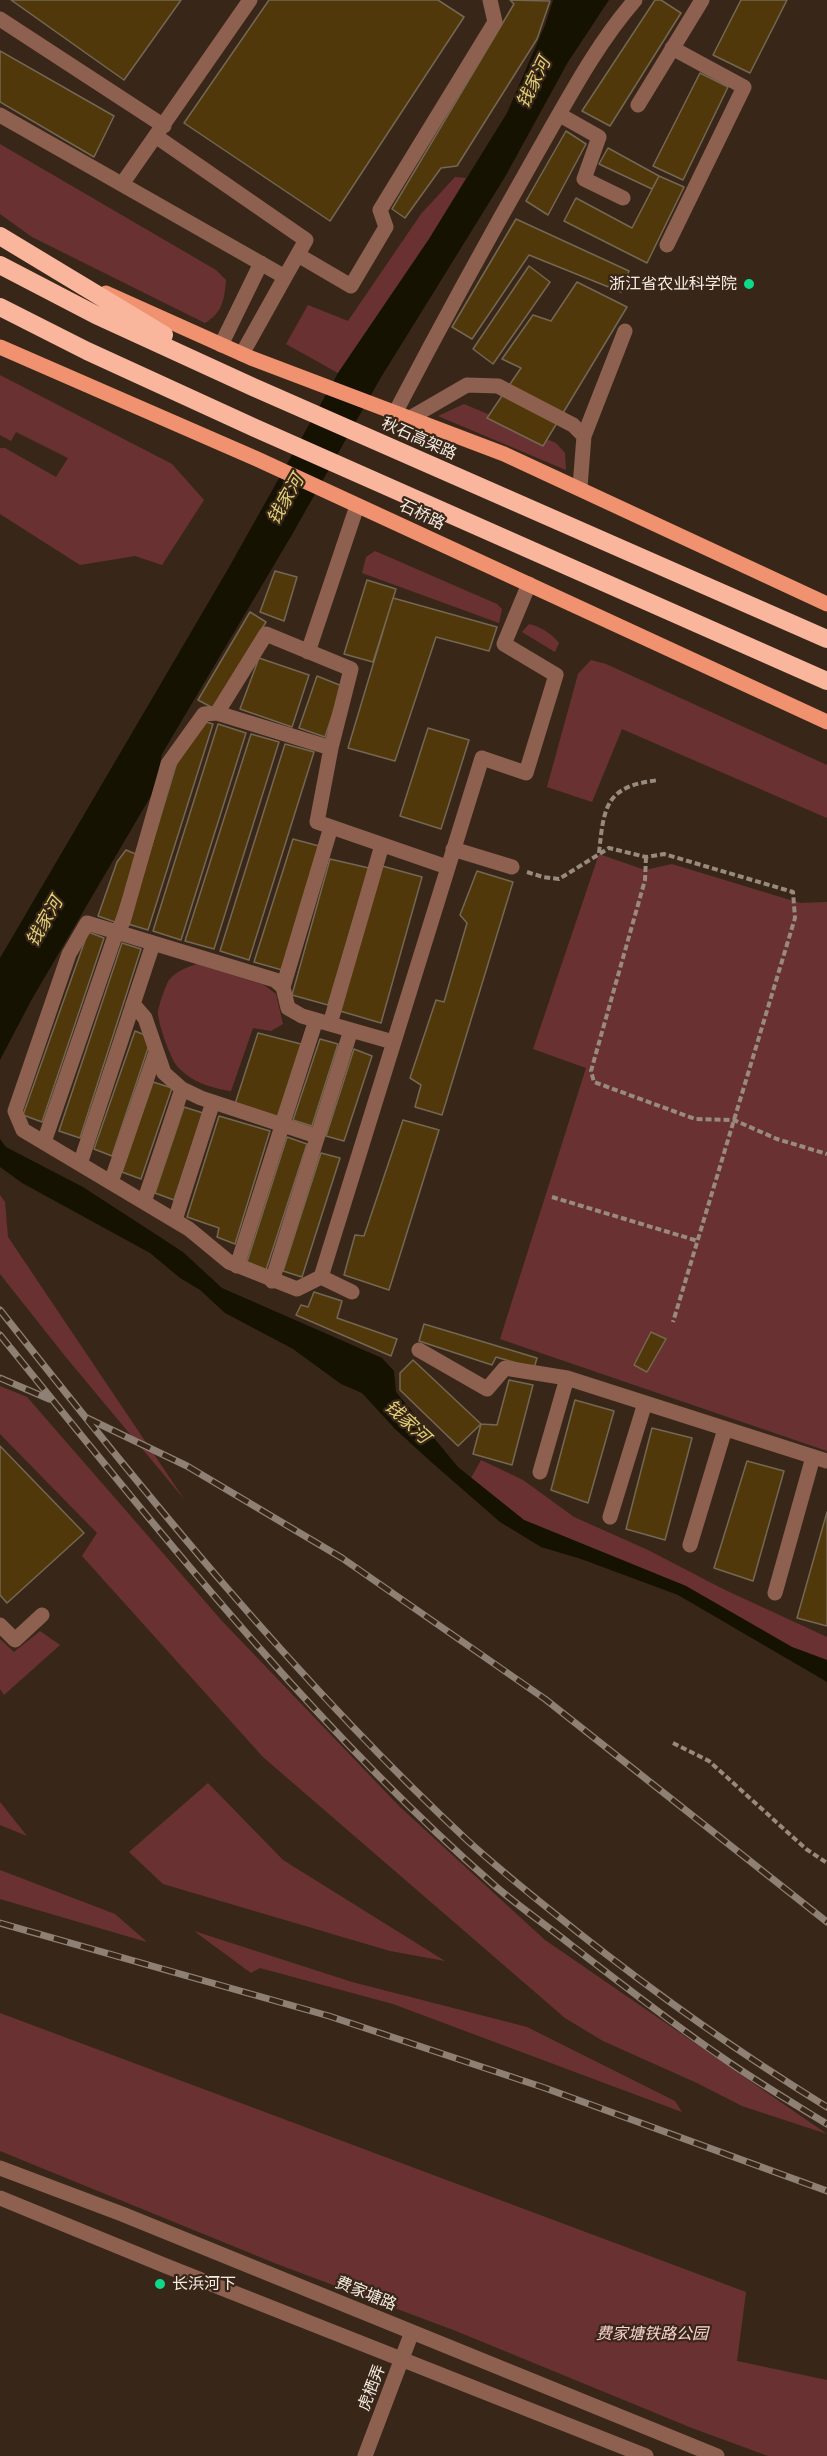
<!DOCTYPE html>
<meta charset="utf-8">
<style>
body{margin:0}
canvas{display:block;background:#382719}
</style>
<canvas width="827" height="2456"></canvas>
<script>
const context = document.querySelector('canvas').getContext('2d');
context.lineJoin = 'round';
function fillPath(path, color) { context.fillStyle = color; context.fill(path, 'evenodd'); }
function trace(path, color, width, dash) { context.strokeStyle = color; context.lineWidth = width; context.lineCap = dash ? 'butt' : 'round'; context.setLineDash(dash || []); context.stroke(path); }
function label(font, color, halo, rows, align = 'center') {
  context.font = font + ' Literata,"Noto Sans SC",serif'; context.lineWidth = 4.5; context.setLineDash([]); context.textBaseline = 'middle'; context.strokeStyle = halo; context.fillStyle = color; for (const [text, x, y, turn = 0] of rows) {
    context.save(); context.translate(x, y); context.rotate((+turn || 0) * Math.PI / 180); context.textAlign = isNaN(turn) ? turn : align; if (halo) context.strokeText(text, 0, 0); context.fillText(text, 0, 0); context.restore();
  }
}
fillPath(new Path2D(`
 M0,144L216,270L226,280C224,300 223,312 205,323L32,237L0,214Z
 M455,177L466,178L429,239L338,373L286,344L308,305L348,321L421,214Z
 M0,375L172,464L204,500L162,565L135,556L80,565L0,514V448H5L56,477L68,458L16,432L11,441L0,435Z
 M464,404L556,443L565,453L566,470L438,416Z
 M375,551L497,604L502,609L499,623L362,573L366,557Z
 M529,624C541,627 551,633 559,643L555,652L522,632Z
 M591,660L606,664L827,765V818L622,729L592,802L547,787L578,674Z
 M599,854L645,870L672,864L800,903L827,902V1451L500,1339L586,1068L533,1049Z
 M197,964L264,985L276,994L283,1024L271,1031L253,1028L231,1091C211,1088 191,1082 177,1066C170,1057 159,1026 158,1014C157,1010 166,984 169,980C176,971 188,967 197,964Z
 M0,1195L5,1202L8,1237L184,1499L65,1356L0,1274Z
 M0,1386L27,1397L222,1621L400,1807L545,1940L827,2134L742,2106L697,2083L603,2041L565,2018L263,1757L82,1556L97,1533L0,1434Z
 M481,1460L523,1480L574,1517L648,1550L723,1589L827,1637V1660L792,1647L686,1586L524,1520L471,1478Z
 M40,1631L60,1645L4,1695L0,1689V1639L14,1652Z
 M208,1783L283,1860L445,1961L390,1951L163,1884L129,1852Z
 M0,1802L27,1836L0,1825Z
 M0,1870L115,1914L147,1942L0,1899Z
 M194,1931L352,1982L527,2027L675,2101L682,2112L393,2004L260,1968L251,1973Z
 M0,2013L746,2292L737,2361L827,2380V2456H768L692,2428L456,2331L277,2264L0,2151Z`), '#6a3132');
fillPath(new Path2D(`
 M553,0H609L568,62L505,177L380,379L293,533L162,754L155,789L32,999L0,1060V958L228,569L338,373L429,239L507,113L545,25Z
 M0,1139L6,1147L83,1187L183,1252L222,1288L382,1358L394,1371L396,1392L458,1467L524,1520L686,1586L792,1647L827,1660V1682L678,1595L581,1559L541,1547L500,1522L430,1461L395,1429L362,1393L341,1384L293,1349L225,1313L200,1290L180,1278L150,1253L22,1183L0,1167Z`), '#151201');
const building = new Path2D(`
 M11,0H181L124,80Z
 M269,0H438L464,17L330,221L184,123Z
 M510,0L550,1L537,39L457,166L441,168L405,218L392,209L514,4Z
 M655,0H661L681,13L610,126L582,111Z
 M741,0H787L750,73L713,55Z
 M0,51L114,116L94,157L0,102Z
 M700,73L728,87L683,180L653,166Z
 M566,131L586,144L548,215L526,201Z
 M608,148L659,176L652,189L599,164Z
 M659,176L684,187L647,263L564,221L576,198L632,228Z
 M516,219L629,271L621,292L529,255L472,339L452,327Z
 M529,266L550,282L493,364L473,349Z
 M577,282L627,307L543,446L487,418L521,368L502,359L533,315L551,321Z
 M275,571L297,577L284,621L260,612Z
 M367,580L396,589L373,662L344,654Z
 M393,598L497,627L489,651L436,637L395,761L348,748Z
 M250,612L266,622L213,708L198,700Z
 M259,658L309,675L292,727L240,709Z
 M317,676L342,686L325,737L299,728Z
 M206,722L213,724L148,930L128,924L177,762Z
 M218,724L246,733L181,940L153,931Z
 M428,728L469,740L441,829L400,816Z
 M251,734L279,742L214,949L185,941Z
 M285,744L314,752L249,960L220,951Z
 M293,839L319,846L282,970L254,962Z
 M126,850L138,855L115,922L98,916L117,862Z
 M330,859L369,868L328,1005L292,995Z
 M382,866L422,877L381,1023L340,1011Z
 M477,871L513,882L442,1115L415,1107L421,1085L410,1078L436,1000L444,1002L467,923L460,915Z
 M88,932L104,938L42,1122L23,1115Z
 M122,943L141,949L80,1138L59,1131Z
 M135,1031L145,1035L149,1045L112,1156L94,1149Z
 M258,1033L301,1044L277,1118L235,1104Z
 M320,1039L338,1044L312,1126L293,1120Z
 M354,1049L372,1056L344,1141L326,1136Z
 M153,1082L172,1088L141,1179L122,1172Z
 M184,1107L203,1113L174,1200L155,1193Z
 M219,1116L270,1131L235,1244L217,1237L219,1228L187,1217Z
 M403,1120L439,1130L389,1290L344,1275L355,1235L364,1236Z
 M287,1137L307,1144L266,1270L247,1262Z
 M321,1153L340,1158L302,1277L283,1271Z
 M314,1292L342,1301L337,1318L397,1339L391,1356L296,1315L301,1305L308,1307Z
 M424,1324L537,1358L534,1368L496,1357L492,1365L419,1341Z
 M651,1332L666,1339L647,1372L634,1365Z
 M413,1360L481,1424L458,1446L400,1390V1373Z
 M509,1380L533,1385L512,1465L473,1454L481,1424L497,1425Z
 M575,1400L614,1411L588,1503L551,1490Z
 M652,1428L692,1438L665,1540L626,1529Z
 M0,1446L84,1533L7,1603L0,1595Z
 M747,1461L784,1471L753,1581L714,1568Z
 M827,1512V1626L797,1618Z`);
fillPath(building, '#50380a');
trace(building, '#746753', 1.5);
trace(new Path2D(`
 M599,853C604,805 606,786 659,780
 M646,857L645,880L591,1071L594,1082L695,1119L734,1120L777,1139L827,1154
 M527,872L543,877L559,879L609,848L646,857L664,854L793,892L795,918L673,1322
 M552,1197L698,1241
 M673,1743L709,1761L806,1849L827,1863`), '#988a7e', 4, [6, 3]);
trace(new Path2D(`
 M0,19L164,126
 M638,105L702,0
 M0,115L285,277L242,354
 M560,115L599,137L584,179L623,198
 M157,137L306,240L285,277
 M122,184L250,0
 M667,245L744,87L672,48
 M298,255L351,286L386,227L380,210L495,22L490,0
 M221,345L261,263
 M395,413C441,325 488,239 537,153C567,101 595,46 635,0
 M410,418L467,385L498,386L573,425L584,436L580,487
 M584,436L625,331
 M308,652L357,506
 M217,713L266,634L351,669L331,748L317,822L447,867
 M453,849L512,867
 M283,987L331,827
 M133,1004L145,1018L164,1073L182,1089L201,1098L316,1136
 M330,1024L382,845
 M393,1042L302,1016L288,1008L283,987L275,980L87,923L69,954L15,1111L23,1130L189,1229L229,1262L297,1289L321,1277L482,758L526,773L556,675L504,644L529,584
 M44,1142L116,933L123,922L168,764L204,714L217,713L331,748
 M80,1164L153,944
 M111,1182L156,1052
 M144,1202L182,1089
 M175,1220L213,1102
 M237,1266L316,1020
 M321,1277L352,1292
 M272,1281L351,1030
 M419,1350L487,1389L505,1368L567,1378L827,1461
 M540,1472L567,1378
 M610,1517L645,1403
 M690,1545L725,1429
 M775,1593L813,1457
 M0,1625L15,1640L42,1615
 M0,2168L122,2214L717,2456
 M0,2198L166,2266L646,2456
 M365,2456L412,2332`), '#8e6050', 15);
trace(new Path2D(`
 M106,293L251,358L504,454L827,604
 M0,347L257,459L827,722`), '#f09270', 15);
trace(new Path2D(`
 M0,236L164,335
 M0,265L96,315L253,387L827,639
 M0,307L87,351L255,428L827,681`), '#fab69d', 18);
const rail = new Path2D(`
 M0,1310C146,1495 295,1680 468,1841C502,1872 539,1901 575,1930C656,1994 739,2053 827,2107
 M0,1335C155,1526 308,1722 494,1885C518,1906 546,1925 571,1945C620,1983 669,2021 720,2056C754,2080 791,2102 827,2124
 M0,1378L49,1399
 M87,1418L187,1466L342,1558L545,1699L827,1922
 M0,1923L329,2016L545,2088L827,2191`);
trace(rail, '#8e8074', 7);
trace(rail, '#382719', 4.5, [14]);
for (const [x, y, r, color] of [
 [749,284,6,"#0dd98a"],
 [160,2284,6,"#0dd98a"]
]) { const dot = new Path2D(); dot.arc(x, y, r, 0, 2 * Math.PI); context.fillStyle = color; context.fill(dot); trace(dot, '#382719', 2); }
label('16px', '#f6ebe2', '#382719', [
 ["浙江省农业科学院",737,284],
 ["长浜河下",172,2284,"left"]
], 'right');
label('16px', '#f6ebe2', '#382719', [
 ["秋石高架路",419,439,24],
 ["石桥路",422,515,25],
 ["费家塘路",366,2294,22],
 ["虎栖弄",372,2388,-69]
]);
label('italic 16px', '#fcd3d2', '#382719', [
 ["费家塘铁路公园",652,2334]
]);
label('italic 18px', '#e1d074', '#382719', [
 ["钱家河",534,83,-64],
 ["钱家河",286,500,-60],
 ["钱家河",45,922,-60],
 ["钱家河",407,1422,43]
]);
</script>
